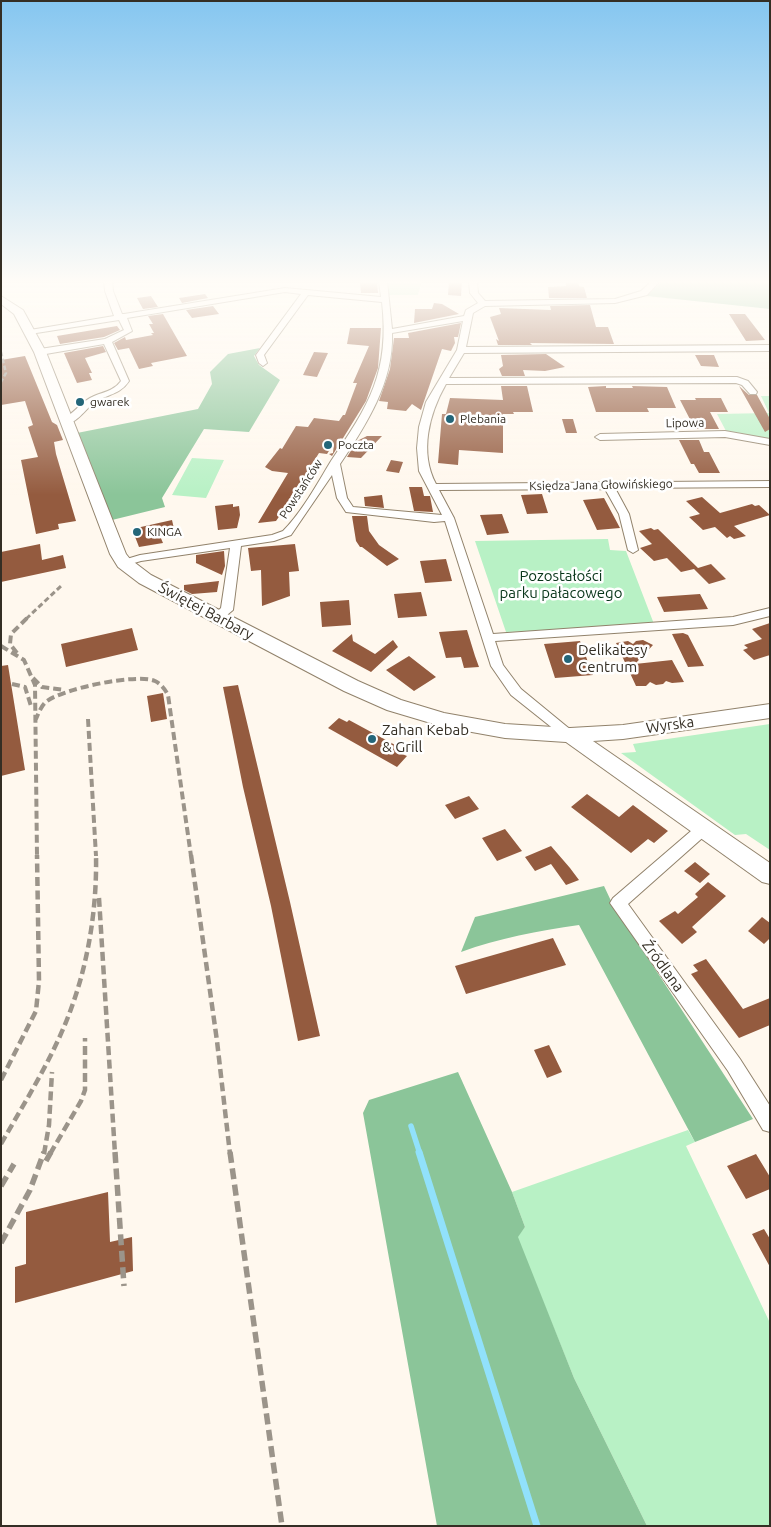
<!DOCTYPE html>
<meta charset="utf-8">
<style>
body{margin:0}
#map{position:relative;width:771px;height:1527px;overflow:hidden;background:#fff8ee;font-family:Ubuntu,sans-serif}
canvas{display:block}
.frame{position:absolute;inset:0;border:2px solid #342e24;pointer-events:none}
</style>
<div id="map">
<canvas width="771" height="1527"></canvas>
<div class="frame"></div>
</div>
<script>
const context = document.querySelector('canvas').getContext('2d');
context.lineJoin = 'round';
function fillPath(path, color) { context.fillStyle = color; context.fill(path, 'evenodd'); }
function trace(path, color, width, dash) { context.strokeStyle = color; context.lineWidth = width; context.lineCap = dash ? 'butt' : 'round'; context.setLineDash(dash || []); context.stroke(path); }
function label(font, color, halo, rows, align = 'center') {
  context.font = font + ' Ubuntu,sans-serif'; context.lineWidth = 5; context.setLineDash([]); context.textBaseline = 'middle'; context.strokeStyle = halo; context.fillStyle = color; for (const [text, x, y, turn = 0] of rows) {
    context.save(); context.translate(x, y); context.rotate((+turn || 0) * Math.PI / 180); context.textAlign = isNaN(turn) ? turn : align; if (halo) context.strokeText(text, 0, 0); context.fillText(text, 0, 0); context.restore();
  }
}
fillPath(new Path2D(`
 M385,281H422L418,295H387Z
 M761,396H770V439L726,431L717,414L769,413Z
 M192,458L224,460L206,498L172,495Z
 M608,539L610,550L626,551L654,624L622,628L506,632L475,541Z
 M770,724V850L746,834L735,835L621,753L636,752L633,744Z
 M688,1130L695,1142L686,1146L770,1323V1526H647L574,1378L517,1237L525,1227L512,1192Z`), '#b8f1c5');
fillPath(new Path2D(`
 M662,281H766L770,283V309L647,296Z
 M260,348L254,356L259,365L280,380L249,432L204,429L162,498L165,507L112,520L77,433L198,409L212,384L210,372L228,354Z
 M604,886L612,903L753,1119L695,1142L579,925C538,931 499,938 461,952L475,917Z
 M458,1072L512,1192L525,1227L518,1237L574,1378L647,1526H437L363,1113L369,1100Z`), '#8bc599');
trace(new Path2D(`
 M411,1126L420,1154`), '#91e1fb', 5.5);
trace(new Path2D(`
 M419,1152L537,1526`), '#91e1fb', 7);
fillPath(new Path2D(`
 M360,281H377L378,293H361Z
 M449,281H462L461,296L448,295Z
 M565,281H578L579,286L584,287L587,298H549L548,287L566,286Z
 M205,294L208,298L182,303L179,298Z
 M151,296L158,307L143,309L137,298Z
 M434,303L442,304L459,314L414,323L415,309H432Z
 M590,305L596,327H608L614,344L530,343L532,345H498L496,339L499,341L490,317L501,314L499,308L551,310L550,306Z
 M213,306L219,314L192,318L186,310Z
 M163,314L187,356L151,363L153,366L139,369L129,348L118,350L114,343L125,337L126,340L153,335L151,333H154L149,324H153L148,316Z
 M729,314H745L765,340L746,341Z
 M461,323L458,337H454L455,343L451,351L442,349L421,410L412,404L406,411L387,409L388,402L379,401L390,369L394,338H409L408,333Z
 M117,326L120,330L104,337L60,344L57,336Z
 M350,328H381L378,368L366,401L332,456L329,454L333,453L334,443L327,454L319,453L301,482L305,483L289,509L285,508L276,521L258,523L288,473L272,471L265,467L280,448L282,449L296,426L308,427L314,418L339,421L343,415H345L357,383H353L369,346L347,344Z
 M103,346L106,352L85,358L92,373H89L92,380L77,383L64,353Z
 M314,352L328,353L317,377L303,375Z
 M546,354L565,367L545,371L523,370L525,376H502L499,369L503,366L501,355Z
 M695,355H714L719,367L701,366Z
 M25,356L52,422L57,425L63,440L54,442L56,454L76,521L58,524L59,529L36,534L21,460L38,457L28,427L33,425L25,401L1,405V360Z
 M501,386H527L533,412H513L514,414H503V453L459,450L458,465L438,463L442,414H446L450,398L503,400Z
 M606,386V388H633L632,386L667,387L676,408H647L649,412H596L588,387Z
 M739,386L749,395H757L770,419V429L765,432Z
 M695,398H721L728,412H710L719,429H695L680,400H696Z
 M562,419H573L577,433H566Z
 M367,436H382L361,458L347,457L357,441Z
 M679,440H699L704,452H709L720,473H699L694,464H691Z
 M391,460L403,462L399,473L386,471Z
 M409,487H422L424,496H430L433,512L414,511Z
 M542,494L548,513L527,514L521,495Z
 M382,495L384,508L365,506L364,497Z
 M702,497L720,513L752,504L755,506L759,505L770,515L734,526L746,536L734,539L730,536L727,538L715,527L703,530L689,517L700,514L686,501Z
 M604,498L620,528L597,530L583,500Z
 M233,504V507L239,506L240,515L237,528L218,530L215,506Z
 M502,514L509,533L487,535L480,515Z
 M352,516H367L369,531L379,545L399,559L387,566L362,547H360L356,541Z
 M172,520L175,533L160,536L163,543L139,547L132,529Z
 M651,528L654,530L658,529L698,568L711,564L726,579L709,584L694,569L681,572L667,558L654,561L640,548L652,544L639,531Z
 M40,544L42,560L63,555L66,568L1,582V552Z
 M295,544L299,571L289,572L290,596L262,606L261,570L251,571L248,548Z
 M224,551L225,566L222,575L196,563V555Z
 M446,559L452,581L425,583L420,561Z
 M219,581L217,592L192,594L184,590V585Z
 M421,592L427,616L398,618L394,594Z
 M700,594L708,609L664,612L657,597Z
 M349,600L351,625L322,627L320,602Z
 M770,623V655L754,660L743,650L748,648L744,645L762,639L752,629Z
 M132,628L138,650L66,667L61,644Z
 M467,630L475,656L479,667L464,668L461,657L446,658L439,632Z
 M683,633L688,635L704,666L688,667L672,634Z
 M352,634L353,641L375,654L393,640L398,647L371,672L332,651Z
 M643,640L653,645L635,664L672,660L684,682L672,683L666,681L663,684L656,685L650,682L646,686H636L616,643L628,641L633,644L636,641Z
 M580,641L593,675L555,678L544,644Z
 M409,656L436,677L414,691L386,670Z
 M8,665L25,770L1,776V666Z
 M238,685L290,902L320,1036L298,1041L271,906L243,787L223,687Z
 M163,693L167,719L151,722L147,696Z
 M339,718L347,722L349,720L397,746L405,751L402,754L407,756L397,767L328,728Z
 M587,794L619,817L633,805L668,831L654,843L648,839L631,853L571,807Z
 M469,796L479,809L455,819L445,805Z
 M505,829L522,851L497,861L482,838Z
 M551,846L570,868L579,880L566,885L551,864L535,871L525,857Z
 M695,862L710,874L700,883L684,871Z
 M708,882L726,896L692,927L697,932L682,944L659,921L675,911L678,914L698,897L695,894Z
 M762,917L770,923V938L764,944L748,931Z
 M553,938L566,965L466,994L455,966Z
 M706,959L743,1009L770,998V1025L739,1038L691,974L698,971L693,965Z
 M549,1045L562,1072L547,1078L534,1050Z
 M756,1154L770,1177V1189L746,1199L727,1166Z
 M108,1192L110,1242L132,1237L133,1271L15,1303V1267L26,1264V1212Z
 M764,1229L770,1239V1267L752,1234Z`), '#945b3f');
const street = new Path2D(`
 M104,281H112L113,291L122,314H124L285,288L381,297L379,281H387L392,329L464,316L466,310L478,303L470,293L469,281H477L478,293L485,301L615,299L641,291L652,281H660L647,295L615,303L485,306L473,313L466,347L770,345V351L464,353L449,378L737,377L748,381L757,392L756,394H750L742,385L736,383L446,384C429,414 419,452 436,484L770,481V487L615,488L629,514L638,550L633,553L628,550L619,514L605,489L439,490L454,518L493,634L733,617L770,608V616L733,625L495,641L503,665L521,689L577,735L575,738H565L511,695L491,666L445,521L434,522L346,512L337,498L332,475L291,535L274,541L241,546L233,610L221,620H213L211,617L221,608L230,548L141,561L124,566L118,563L120,561L140,555L272,535L283,531C302,512 317,484 331,461C369,405 390,372 382,302L308,295L264,355L267,363L263,366L259,363L256,355L301,294L285,292L127,318L132,331L112,342L129,381C120,395 107,394 94,403C83,411 76,426 62,423V419C74,414 79,404 90,398C101,392 113,392 121,381L104,344L40,355L36,352L40,349L105,339L124,330L119,320L30,334L26,332L30,330L114,316L105,291ZM463,321L457,350L426,402L419,427L417,448L419,471L442,515L353,507L347,498L340,464C366,425 394,382 392,333Z
 M725,431L770,439V445L725,437L600,440L595,437L600,434Z
 M703,823L708,825L710,829L708,833L628,904L740,1059L770,1106V1132L763,1130L728,1071L610,903L613,898L698,825Z`);
const secondary = new Path2D(`
 M1,296L23,310L46,352L126,554L130,559L151,575L358,681L401,700L444,713L505,724L570,728L623,725L770,704V718L623,739L593,741L770,863V884L762,882L566,742L505,738L444,727L387,710L344,691L139,583L118,567L110,554L34,352L14,314L1,304Z`);
trace(street, '#91826b', 2);
trace(secondary, '#91826b', 2);
fillPath(street, '#fff');
fillPath(secondary, '#fff');
trace(new Path2D(`
 M1,352L6,373L1,382`), '#9b948a', 2.5, [4.5, 2.5]);
trace(new Path2D(`
 M26,619L61,586`), '#9b948a', 3, [5.5, 3]);
trace(new Path2D(`
 M1,646L24,660L35,685L37,856
 M17,653L10,644L11,634L27,618
 M33,678L42,687L65,690
 M12,684L25,687L31,706
 M88,719L96,856
 M35,721C38,715 41,705 47,701C63,689 136,673 155,681C161,684 165,689 168,695L191,856`), '#9b948a', 4, [8, 4]);
trace(new Path2D(`
 M191,855L217,1041L230,1154
 M99,898L115,1154
 M1,1080L36,1011L39,981L37,855
 M1,1144C26,1100 54,1056 71,1009C89,960 97,906 96,855
 M44,1154L49,1125L52,1072
 M50,1154L81,1101L85,1090V1038`), '#9b948a', 4.5, [9, 4.5]);
trace(new Path2D(`
 M115,1152L124,1286
 M230,1152L282,1526
 M46,1161L51,1152
 M1,1186L14,1164
 M1,1243L30,1190L44,1152`), '#9b948a', 5.5, [11, 5.5]);
const sky = context.createLinearGradient(0, 0, 0, 495);
sky.addColorStop(0, '#85c6f0');
sky.addColorStop(0.57, '#fffcf7');
sky.addColorStop(1, '#fffcf700');
context.fillStyle = sky;
context.fillRect(0, 0, 771, 495);
for (const [x, y, r, color] of [
 [80,402,5,"#246679"],
 [450,419,5,"#246679"],
 [328,445,5,"#246679"],
 [137,532,5,"#246679"],
 [568,659,5,"#246679"],
 [372,739,5,"#246679"]
]) { const dot = new Path2D(); dot.arc(x, y, r, 0, 2 * Math.PI); context.fillStyle = color; context.fill(dot); trace(dot, '#fff', 2); }
label('12px', '#342e24', '#fff', [
 ["gwarek",90,402],
 ["Plebania",460,419],
 ["Poczta",338,445],
 ["KINGA",147,532]
], 'left');
label('12px', '#342e24', '#fff', [
 ["Lipowa",685,423,-1],
 ["Księdza Jana Głowińskiego",601,485,-1],
 ["Powstańców",301,489,-57]
]);
label('15px', '#083519', '#fff', [
 ["Pozostałości",561,576],
 ["parku pałacowego",561,593]
]);
label('15px', '#342e24', '#fff', [
 ["Świętej Barbary",206,611,28],
 ["Wyrska",670,725,-8],
 ["Źródlana",663,966,54]
]);
label('15px', '#342e24', '#fff', [
 ["Delikatesy",578,650],
 ["Centrum",578,667],
 ["Zahan Kebab",382,730],
 ["& Grill",382,747]
], 'left');
</script>
